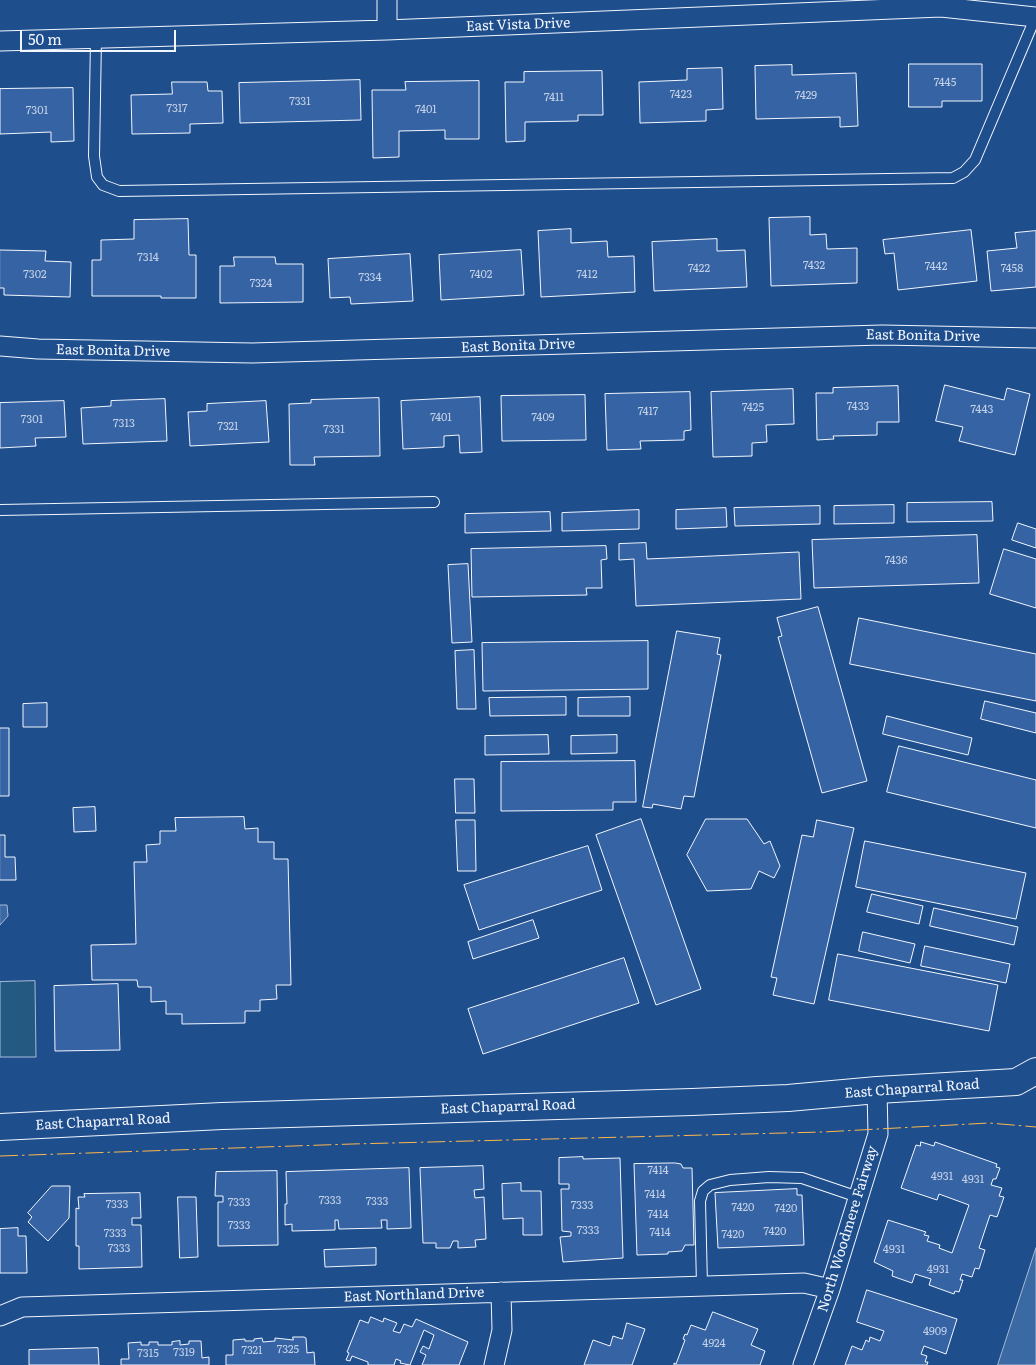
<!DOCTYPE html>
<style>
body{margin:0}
#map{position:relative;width:1036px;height:1365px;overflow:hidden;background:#1f4e8c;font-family:Literata,serif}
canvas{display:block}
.scale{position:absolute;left:20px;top:30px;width:156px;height:22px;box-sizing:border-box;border:2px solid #f2f6ff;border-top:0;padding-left:6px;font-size:15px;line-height:18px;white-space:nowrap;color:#f2f6ff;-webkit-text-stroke:4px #1f4e8c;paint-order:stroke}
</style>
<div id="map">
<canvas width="1036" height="1365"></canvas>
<div class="scale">50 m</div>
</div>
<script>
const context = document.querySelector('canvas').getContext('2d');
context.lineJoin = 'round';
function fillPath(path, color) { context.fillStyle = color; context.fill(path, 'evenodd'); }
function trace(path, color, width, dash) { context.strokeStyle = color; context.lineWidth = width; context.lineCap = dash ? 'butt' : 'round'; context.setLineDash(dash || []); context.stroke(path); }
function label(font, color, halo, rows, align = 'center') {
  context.font = font + ' Literata,serif'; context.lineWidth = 4; context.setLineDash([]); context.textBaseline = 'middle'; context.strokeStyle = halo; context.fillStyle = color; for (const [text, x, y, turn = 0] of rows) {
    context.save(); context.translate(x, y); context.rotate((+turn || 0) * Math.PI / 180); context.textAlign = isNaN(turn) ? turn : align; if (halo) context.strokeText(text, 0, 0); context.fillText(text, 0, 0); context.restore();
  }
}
const green = new Path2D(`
 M35,981L36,1057H0V982Z`);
fillPath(green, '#245a82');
trace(green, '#a8bbd7', 1);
const water = new Path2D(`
 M0,905H7L8,916L0,925Z
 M1036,1248V1365H998Z`);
fillPath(water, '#3b69a3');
trace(water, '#a8bbd7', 1);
const building = new Path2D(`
 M909,64H982V101H942V107H909Z
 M792,65V75L856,73L858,126L840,127V117L756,119L755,66Z
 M722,68L723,109L706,110V121L640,123L639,82L687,80V69Z
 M602,71L603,115H578V121L525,122V141L506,142L505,82H524V72Z
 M360,80L361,120L240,123L239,83Z
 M479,81V139H445V130L399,131V157L373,158L372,90H406L405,82Z
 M172,82H207L208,91H222L223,123L190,124V133L132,134L131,95L172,94Z
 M73,88L74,141L51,142V132L0,134V89Z
 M810,217V235L826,234L827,249L857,248V283L771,286L769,218Z
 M188,219L189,255H196V298H161V296H92V260H101V240L134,239V220Z
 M571,229V243L607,241L608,257L634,256L635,292L541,297L538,231Z
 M971,230L977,281L898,290L894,253L885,254L883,240Z
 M1036,231V287L991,291L987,251L1017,248L1015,233Z
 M717,239V251L745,250L747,287L654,291L652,242Z
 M0,250L46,251L45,261L71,262L70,297L4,295V288H0Z
 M521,250L524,295L441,300L439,255Z
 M410,254L413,301L351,304L350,297L330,298L328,259Z
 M234,257H275L276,264H303V302L220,303V266H234Z
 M945,385L1004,400L1007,388L1030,394L1015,455L959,441L963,427L936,421Z
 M898,386L899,422H877V435L833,436L834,439L817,440L816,393H833V388Z
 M793,389L794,424L766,425L767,442L752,443V456L713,457L711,392Z
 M690,392L691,430L684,431V440L640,441L641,449L607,450L605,394Z
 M585,395L586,440L502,441L501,396Z
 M480,397L482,452L460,453L459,435L444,436V447L403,449L401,401Z
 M379,398L380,456L314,457L315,465H290L289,404L311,403V400Z
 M165,399L167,441L83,444L81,408L111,406V401Z
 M64,401L66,437L35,438L36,446L0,448V403Z
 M266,401L269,442L190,446L188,412L207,411V404Z
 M992,502L993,521L907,522V503Z
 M894,505V523L834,524V506Z
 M820,506V524L735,526L734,508Z
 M726,508L727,527L676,529V510Z
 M639,510V529L562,531V513Z
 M550,512L551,531L465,533V514Z
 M1018,523L1036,529V548L1012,540Z
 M977,535L979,583L814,588L812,540Z
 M646,543L647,559L799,552L801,599L636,606L634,559L619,560V544Z
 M606,546L607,559L601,560L602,588H586L587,595L472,597L471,549Z
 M1004,549L1036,559V608L990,594Z
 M468,564L472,642L452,643L448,565Z
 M818,607L867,781L822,793L778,637L782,636L777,618Z
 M859,618L1036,654V701L850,664Z
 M677,631L720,638L717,654L721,655L694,797L684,796L681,809L653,804L652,808L643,807Z
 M648,641V689L483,691L482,643Z
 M474,650L476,709H457L455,651Z
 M566,697V715L490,716L489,698Z
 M630,697V716H578V698Z
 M985,701L1036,713V733L981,719Z
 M47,703V727H23V704Z
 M887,716L972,738L968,755L883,734Z
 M0,728H9V796H0Z
 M548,735L549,754L485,755V736Z
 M617,735V753L571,754V736Z
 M899,746L1036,780V828L887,792Z
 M635,761L636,802H613V810L501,811V762Z
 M455,779H474L475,813H456Z
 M95,807L96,831L74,832L73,808Z
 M244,817L245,829L258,828V842H274V859H288L291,985H276L277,999L260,1000V1011H245V1023L182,1024V1014H166V1001L151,1002V987H138L137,980H92L91,945L136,944L134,862H147L146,845L160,844V831H176L175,818Z
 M641,819L701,989L656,1005L596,835Z
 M706,819H747L764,844L770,841L780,866L774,878L759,871L751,889L707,891L687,855Z
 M456,820H475L476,871H458Z
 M817,820L854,828L814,1004L773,995L777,978L771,977L802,835L813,837Z
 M0,835H5V857H15L16,880H0Z
 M865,841L1026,873L1016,919L856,887Z
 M588,846L602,890L479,930L464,885Z
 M872,894L923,906L919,924L867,912Z
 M934,908L1018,927L1014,945L930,926Z
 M533,920L539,938L473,959L468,942Z
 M863,932L915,944L910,963L859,951Z
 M925,946L1010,964L1006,983L921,966Z
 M838,954L998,985L989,1031L829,1000Z
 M624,958L639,1003L483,1054L468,1009Z
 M118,984L120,1050L55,1051L54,986Z
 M921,1142L934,1146L935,1142L997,1164L996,1167L1000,1168L996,1179H993L991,1185L1002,1188L999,1196L1004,1197L997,1217L990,1215L979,1248L985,1250L979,1269L975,1268L972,1277L962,1274L960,1280H963L959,1292L955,1291L954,1294L929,1285L931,1279L915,1274L912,1283L892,1276L893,1271L874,1262L888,1220L926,1232L924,1235L929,1236L927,1241L940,1245L939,1248L952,1253L969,1205L939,1194L937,1200L901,1188L916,1145L920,1146Z
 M583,1157V1159L620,1158L623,1258L563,1262L560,1237L571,1236V1232L562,1231L561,1189H569V1184H559V1158Z
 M675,1163L681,1164L683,1168H692L694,1245H685L682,1251L668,1252V1254L637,1255L634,1164Z
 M483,1166L484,1189L474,1190L475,1198L484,1197L486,1239L475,1240L476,1247L458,1248V1241H453L450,1248H436V1243H423L420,1168Z
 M409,1168L411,1228L387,1229V1220H381L382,1228L339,1229L338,1220H335V1230L292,1231V1224L285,1225V1204H287L286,1172Z
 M277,1171L278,1245L218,1246V1202H223V1196H215L216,1172Z
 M521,1183V1191H541L542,1235H523V1218L503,1219L502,1184Z
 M52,1186H70L69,1218L48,1241L28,1222L32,1217L28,1213Z
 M797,1189V1195H802L804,1245L718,1248L715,1193Z
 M140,1193L141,1218H132V1225H141L142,1267L79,1269V1246H76V1208L79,1209L78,1197H85L84,1194Z
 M178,1197H196L198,1257L180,1258Z
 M18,1228V1236H26L27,1273H0V1229Z
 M376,1248V1265L325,1267L324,1250Z
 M867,1290L957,1319L946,1354L924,1346L921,1354L927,1356L925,1362H928L927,1365H845L852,1346L862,1350L866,1340L869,1342L870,1337L880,1341L884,1331L857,1322Z
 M713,1312L758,1329L751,1345L765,1351L760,1365H674V1363L676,1364L685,1340L683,1339L685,1334L687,1335L691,1325L705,1330Z
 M371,1317L383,1322L384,1318L397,1323L393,1331L400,1333L404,1324L412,1327L416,1319L468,1342L459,1365H422L426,1355L420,1352L423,1346L429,1349L434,1335L424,1330L410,1365L400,1363L401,1361L396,1359L394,1365H368V1362L352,1356L350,1361L346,1360L349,1353L347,1352L360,1320L368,1323Z
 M627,1323L645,1329L632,1365H584L593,1340L610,1346L613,1336L622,1339Z
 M293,1337H304L306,1338L307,1353L314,1352L315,1365H226V1355H233V1340L245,1339V1341H254V1339L262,1338L263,1342L275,1341V1338L293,1340Z
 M180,1341V1345L189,1344V1341H201L202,1358L209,1357V1365H121V1359H129L128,1343L141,1342V1345H149V1342H158V1345H172V1342Z
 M98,1348L99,1365H29V1350Z`);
fillPath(building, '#3563a3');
trace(building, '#f2f6ff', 1);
const lane = new Path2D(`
 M96,38L94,156L97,177L103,185L119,191L953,178L964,172L975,160L1036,16
 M0,510L434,502
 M702,1285L700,1201L703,1191L710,1185L730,1180L769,1177L802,1178L858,1197`);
const street = new Path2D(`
 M387,0V30
 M0,41L387,30L941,7L1036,17
 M0,346L38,349L252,353L882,335L1036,338
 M0,1316L22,1307L804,1283L830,1289
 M494,1365L502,1330L501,1292
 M803,1365L830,1289L878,1134L877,1090`);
const secondary = new Path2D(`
 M0,1127L222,1116L692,1102L788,1098L877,1090L1016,1082L1036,1071`);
trace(lane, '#f2f6ff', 12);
trace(street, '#f2f6ff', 21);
trace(secondary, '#f2f6ff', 28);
trace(lane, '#1f4e8c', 10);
trace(street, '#1f4e8c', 19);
trace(secondary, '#1f4e8c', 26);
trace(new Path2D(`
 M0,1156L352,1144L823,1132L989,1123L1036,1127`), '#ffb74d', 1, [18, 4, 2.5, 4]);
label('11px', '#c3d1e8', null, [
 ["7445",945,83],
 ["7423",681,95],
 ["7429",806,96],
 ["7411",554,98],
 ["7331",300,102],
 ["7317",177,109],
 ["7401",426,110],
 ["7301",37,111],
 ["7314",148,258],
 ["7432",814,266],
 ["7442",936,267],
 ["7422",699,269],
 ["7458",1012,269],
 ["7302",35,275],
 ["7402",481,275],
 ["7412",587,275],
 ["7334",370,278],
 ["7324",261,284],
 ["7433",858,407],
 ["7425",753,408],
 ["7443",982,410],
 ["7417",648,412],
 ["7401",441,418],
 ["7409",543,418],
 ["7301",32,420],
 ["7313",124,424],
 ["7321",228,427],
 ["7331",334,430],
 ["7436",896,561],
 ["7414",658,1171],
 ["4931",942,1177],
 ["4931",973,1180],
 ["7414",655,1195],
 ["7333",330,1201],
 ["7333",377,1202],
 ["7333",239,1203],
 ["7333",117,1205],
 ["7333",582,1206],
 ["7420",743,1208],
 ["7420",786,1209],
 ["7414",658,1215],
 ["7333",239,1226],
 ["7333",588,1231],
 ["7420",775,1232],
 ["7414",660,1233],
 ["7333",115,1234],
 ["7420",733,1235],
 ["7333",119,1249],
 ["4931",894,1250],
 ["4931",938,1270],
 ["4909",935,1332],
 ["4924",714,1344],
 ["7325",288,1350],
 ["7321",252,1351],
 ["7319",184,1353],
 ["7315",148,1354]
]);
label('14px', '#f2f6ff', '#1f4e8c', [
 ["East Vista Drive",518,25,-2],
 ["East Bonita Drive",923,336,1],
 ["East Bonita Drive",518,346,-2],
 ["East Bonita Drive",113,351,1],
 ["East Chaparral Road",912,1089,-4],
 ["East Chaparral Road",508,1107,-2],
 ["East Chaparral Road",103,1122,-3],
 ["North Woodmere Fairway",848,1229,-73],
 ["East Northland Drive",414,1295,-2]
]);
</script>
